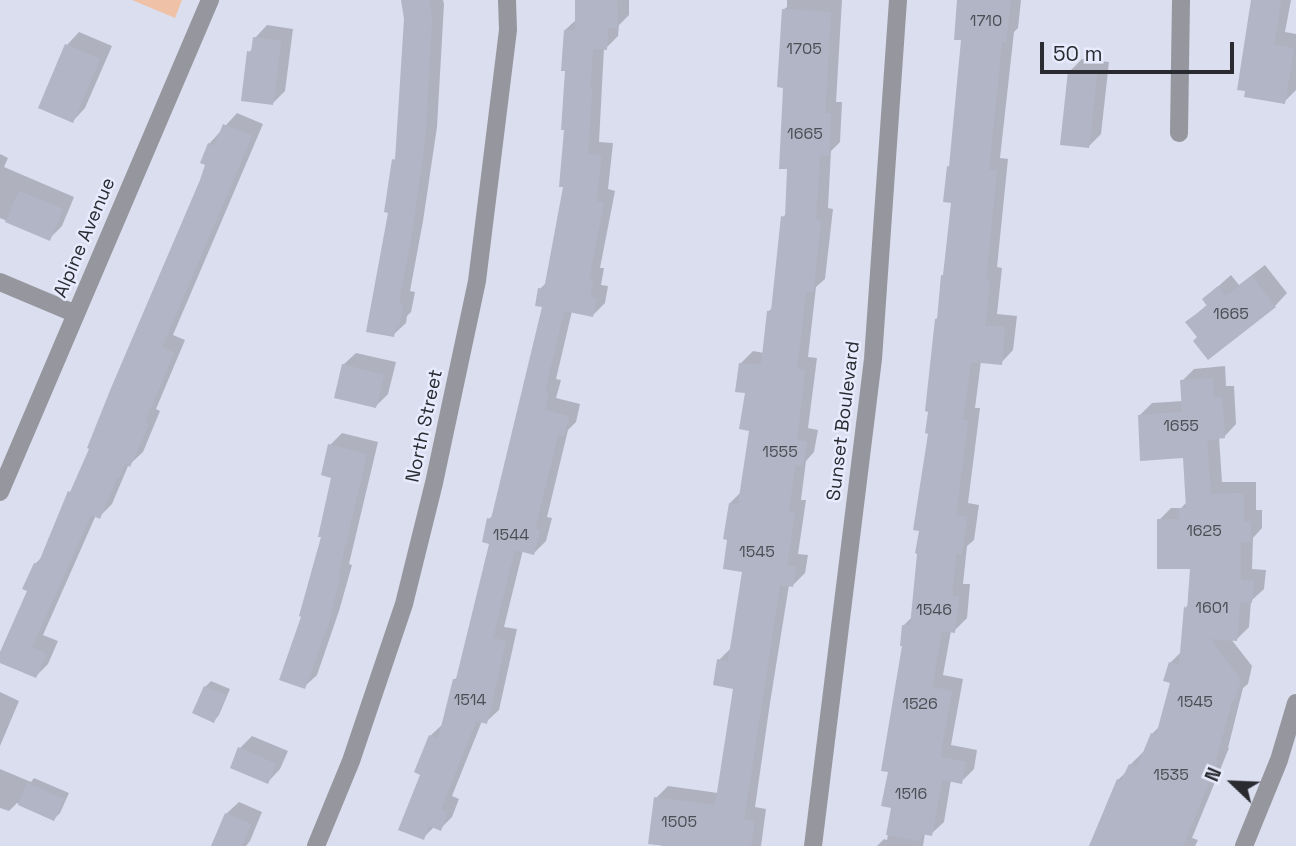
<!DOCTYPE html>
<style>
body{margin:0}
#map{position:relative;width:1296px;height:846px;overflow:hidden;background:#dbdeef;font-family:"Space Grotesk",sans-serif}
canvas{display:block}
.north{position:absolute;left:1198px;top:748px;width:70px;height:70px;-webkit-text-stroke:5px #e8ebfd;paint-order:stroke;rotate:293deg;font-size:19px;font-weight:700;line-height:28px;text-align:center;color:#2a2b31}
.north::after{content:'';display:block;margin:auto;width:24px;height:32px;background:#2a2b31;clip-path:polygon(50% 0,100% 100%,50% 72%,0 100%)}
.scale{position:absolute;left:1040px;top:42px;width:194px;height:32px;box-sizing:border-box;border:4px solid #2a2b31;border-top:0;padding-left:9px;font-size:21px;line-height:24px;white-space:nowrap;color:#2a2b31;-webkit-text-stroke:5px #e8ebfd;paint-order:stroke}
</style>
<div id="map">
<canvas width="1296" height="846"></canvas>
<div class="north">N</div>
<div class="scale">50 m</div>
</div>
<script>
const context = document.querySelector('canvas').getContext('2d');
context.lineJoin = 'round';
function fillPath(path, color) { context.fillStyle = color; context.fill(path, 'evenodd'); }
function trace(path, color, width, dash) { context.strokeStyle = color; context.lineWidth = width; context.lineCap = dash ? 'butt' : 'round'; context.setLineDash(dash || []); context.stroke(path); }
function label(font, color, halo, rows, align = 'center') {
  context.font = font + ' "Space Grotesk",sans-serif'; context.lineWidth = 5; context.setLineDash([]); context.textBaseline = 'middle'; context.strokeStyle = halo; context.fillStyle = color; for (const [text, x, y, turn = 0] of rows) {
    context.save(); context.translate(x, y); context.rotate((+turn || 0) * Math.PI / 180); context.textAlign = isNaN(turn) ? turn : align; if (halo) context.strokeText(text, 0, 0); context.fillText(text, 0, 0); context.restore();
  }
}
fillPath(new Path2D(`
 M132,0H182L175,18Z`), '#efc1a6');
fillPath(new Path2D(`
 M403,0H443L444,4L437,127L423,221L410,291L415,292L411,312L407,316L406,323L393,335L390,211L394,160L397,156L406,19Z
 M577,0H629V15L619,25L618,36L606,48H604L599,142L613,143L608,189L615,191L600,268H604L601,285L608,286L605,303L593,315L572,311L556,379L561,380L556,398L580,404L576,422L568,430L547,517L552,518L546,541L534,553L523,550L504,627L517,629L499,710L486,722L482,721L452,796L459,799L452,817L440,829L435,826L423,838L422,774L430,736L443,724L454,680L458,676L491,543L489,519L494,514L544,306L540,289L547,282L565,185L567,69L565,30L577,19Z
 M787,0H842L836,102H842L840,142L831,151L828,208L833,209L825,279L816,287L808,357L817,358L808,428L818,430L814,452L806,461L801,500H806L798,554L808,555L805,573L793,585H789L770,703L755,807L766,809L761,846H662L656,798L668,786L718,793L735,687L719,660L732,647L744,571L730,503L741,492L751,429L740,364L753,351L764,353L769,311L773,307L783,217L787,213L789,168L785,86L783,10L787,7Z
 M959,0H1021L1018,28L1014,32L1000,158L1008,159L997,267L1002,268L997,314L1017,316L1013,350L1001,363L981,361L975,408H980L968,503L979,505L974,540L967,546L963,584H970L967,618L954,631H951L943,675L963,679L951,745L977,750L974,769L961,782L951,780L944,822L931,834L925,833L923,846H877L884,839L887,840L893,807L890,771L904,644L903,626L912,617L930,432L936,319L939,317L945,273L953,201L948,167L951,164L963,39Z
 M1253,0H1291L1285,32L1296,34V90L1284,102Z
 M267,25L293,29L285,91L273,103L249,52L254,48L255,38Z
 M79,32L112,46L85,108L73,121L67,45Z
 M1082,59L1109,62L1101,134L1089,146L1069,72Z
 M237,113L263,124L173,335L185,340L156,409L160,411L143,452L128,466L112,504L99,517L96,515L43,635L58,641L48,664L36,676L0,661V657L29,590L35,564L43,556L74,488L208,164L209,144Z
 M0,154L8,158L4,167L74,197L62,226L49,239L0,218Z
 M1265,265L1287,293L1275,306L1208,358L1199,337L1187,322L1208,304L1204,299L1231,275L1239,285Z
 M356,353L396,362L388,394L376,406L343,365Z
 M1225,366L1226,386H1234L1236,424L1224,437H1219L1222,482H1256V510H1262V528L1253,538L1252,569L1266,570L1264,589L1251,601L1249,627L1237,639H1231L1252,666L1248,684L1243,688L1228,748H1229L1192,838L1198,840L1195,846H1091L1118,780L1127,771L1130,765L1143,752L1144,753L1152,734L1160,726L1172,682L1170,663L1182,651L1186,607L1190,603L1192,567L1159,520L1171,508H1181L1187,502L1184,456L1139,416L1152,403L1183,401L1182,381L1194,369Z
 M342,433L378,442L349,564L352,565L339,611L317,675L304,687L303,616L323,536L333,477L330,445Z
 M211,681L230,689L219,715L214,721L205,687Z
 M0,692L19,701L0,746Z
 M252,736L288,751L280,769L268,782L240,748Z
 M0,769L31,782L34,778L69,793L60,813L54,819L17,803L9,811L0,808Z
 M239,802L262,812L250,841L246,846H212L226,814Z`), '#0003');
fillPath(new Path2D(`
 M401,0H429L432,18L425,141L412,233L399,303L403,304L399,327L396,326L394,337L366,332L388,213L384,212L392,159L395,160L404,19Z
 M575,0H617L618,29L608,28L607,50L593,49L590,89H592L588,154L602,155L596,201L604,203L589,279L593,280L590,297L597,298L593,317L564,311L545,391L549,392L545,410L569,416L564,436L558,435L535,529L540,530L534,555L515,550L493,638L506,641L487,724L476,721L441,809L448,812L441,831L429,826L424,840L398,830L420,775L414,772L429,735L438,739L453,679H456L489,544L482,542L487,518L491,519L542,307L535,306L538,288L544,289L563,187H559L564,130H561L565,71H561L564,30H575Z
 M957,0H1011L1006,42H1002L989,170L997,171L986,279L990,280L985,326L1005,327L1002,365L971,362L963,420H968L956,515L967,517L962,554H956L952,596H959L955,633L942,631L932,687L952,691L940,757L966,762L962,784L942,780L932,836L921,834L920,841L886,835L891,808L881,806L888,772L881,771L902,646H900L902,625L910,626L917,554L915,553L919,531L913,530L928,434L925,433L928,412L925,411L935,319H937L941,275H943L951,203L943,202L947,166L949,167L961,40H954Z
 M1251,0H1281L1274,45L1294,48L1285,104L1244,97L1245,91L1237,90Z
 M782,9L831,12L825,113L831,114L829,156L820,155L816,220L821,221L813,293L806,292L797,369L805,370L797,440L807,442L803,466L795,465L789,512H795L787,566L796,567L793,587L780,585L744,819L755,821L751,846H665L648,844L654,797L715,805L733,689L713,685L717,659L728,661L742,572L723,569L727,540L723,539L729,503L738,504L749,431L739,429L745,393L735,392L739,363L761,365L767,311H771L781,216L785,217L787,169H779L783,88L777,87Z
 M253,37L281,41L273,105L241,101L247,51L251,52Z
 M65,44L100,59L73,123L38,108Z
 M1068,71L1097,74L1089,148L1060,145Z
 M223,124L252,136L162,347L174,353L145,422L149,424L130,467L125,464L119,478L117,477L100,519L91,515L32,647L47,654L36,678L0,663V652L27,591L22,589L34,563L38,564L68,491L70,492L89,449L87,448L111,388L200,180L205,165L200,163L208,143L214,146Z
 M19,191L63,209L50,241L5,222Z
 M1252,276L1276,307L1208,360L1193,341L1197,337L1185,322L1207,306L1202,299L1218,286L1226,296Z
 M342,364L384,375L376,408L334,398Z
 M1213,378L1214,398L1222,397L1225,438L1207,440L1211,494L1244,493V522L1251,521V542H1241V580L1254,581L1252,603L1240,602L1237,641L1210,639L1241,679L1236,698L1232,701L1216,760L1218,761L1183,846H1089L1117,779L1121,781L1129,764L1137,767L1151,733L1156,735L1170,683L1163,681L1169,662L1179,665L1184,606L1187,610L1190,569H1157V519H1179L1178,508H1186L1183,458L1140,461L1138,415L1182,412L1180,380Z
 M328,444L367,454L338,577H340L328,625L305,689L279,680L301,617L299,616L321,537H318L331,478L321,475Z
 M204,686L226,695L214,723L192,713Z
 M238,747L276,764L268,784L230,768Z
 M27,783L64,799L54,821L18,805Z
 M225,813L251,824L242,846H211Z`), '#b2b5c5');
trace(new Path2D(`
 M1179,133L1181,0
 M0,282L76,314
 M0,492L210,0
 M316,846L351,761L404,604L434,483L477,281L508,30L507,0
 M813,846L873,359L898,0
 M1244,846L1279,760L1296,703`), '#96979e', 18);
label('16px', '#4c4e56', null, [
 ["1710",986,22],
 ["1705",804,50],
 ["1665",805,135],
 ["1665",1231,315],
 ["1655",1181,427],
 ["1555",780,453],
 ["1625",1204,532],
 ["1544",511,536],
 ["1545",757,553],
 ["1601",1212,609],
 ["1546",934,611],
 ["1514",470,701],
 ["1545",1195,703],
 ["1526",920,705],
 ["1535",1171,776],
 ["1516",911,795],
 ["1505",679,823]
]);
label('19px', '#2a2b31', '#e8ebfd', [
 ["Alpine Avenue",85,238,-67],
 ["Sunset Boulevard",844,421,-83],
 ["North Street",425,426,-78]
]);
</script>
